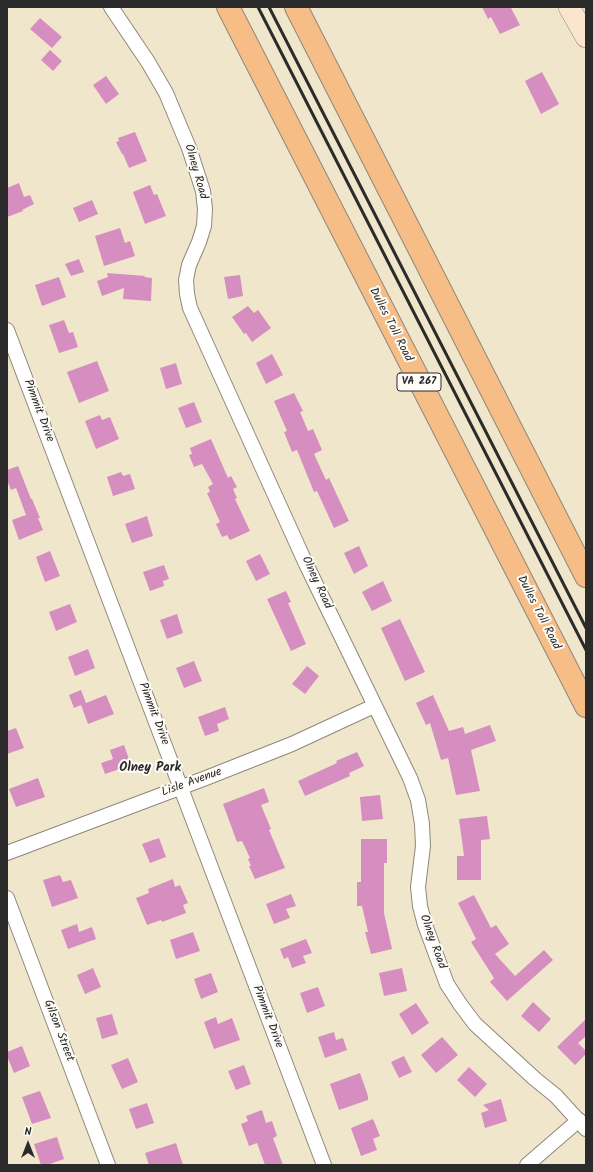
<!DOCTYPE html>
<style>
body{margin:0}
#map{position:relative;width:593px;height:1172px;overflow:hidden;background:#f0e6cb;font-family:Kalam,sans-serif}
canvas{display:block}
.frame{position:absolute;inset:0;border:8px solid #2b2b2b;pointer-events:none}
.north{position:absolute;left:8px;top:1124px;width:40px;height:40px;-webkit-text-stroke:3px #fdfcf7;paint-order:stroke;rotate:0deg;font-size:11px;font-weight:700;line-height:16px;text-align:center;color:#2b2b2b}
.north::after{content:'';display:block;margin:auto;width:14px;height:18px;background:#2b2b2b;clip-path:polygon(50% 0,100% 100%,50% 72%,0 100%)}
</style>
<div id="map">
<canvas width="593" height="1172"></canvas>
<div class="frame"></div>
<div class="north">N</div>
</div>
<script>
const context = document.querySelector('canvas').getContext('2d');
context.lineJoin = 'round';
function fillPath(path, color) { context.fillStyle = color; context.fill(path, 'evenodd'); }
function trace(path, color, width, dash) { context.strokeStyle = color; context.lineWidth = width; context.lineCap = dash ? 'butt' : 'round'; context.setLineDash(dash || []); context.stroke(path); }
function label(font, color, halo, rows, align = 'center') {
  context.font = font + ' Kalam,sans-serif'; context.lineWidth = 4; context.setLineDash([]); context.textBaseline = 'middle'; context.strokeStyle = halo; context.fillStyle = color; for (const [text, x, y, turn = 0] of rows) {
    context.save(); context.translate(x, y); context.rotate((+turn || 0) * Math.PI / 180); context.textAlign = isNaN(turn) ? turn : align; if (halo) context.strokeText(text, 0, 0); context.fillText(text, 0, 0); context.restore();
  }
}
fillPath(new Path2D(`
 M482,7H513L511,8L520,25L500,34L491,17L488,19Z
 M40,18L62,37L52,48L30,29Z
 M50,50L62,61L53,71L41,60Z
 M542,72L559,104L541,114L525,81Z
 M106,76L119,94L106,104L93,85Z
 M135,132L147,161L129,168L123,154H122L116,142L119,141L118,138Z
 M19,183L24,197L30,195L34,204L22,210L23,211L7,217V188Z
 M150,185L154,195L157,194L166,216L145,224L133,192Z
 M92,200L98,214L79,222L73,208Z
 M120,228L125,243L130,241L135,256L104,266L95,236Z
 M79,259L84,272L71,276L65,264Z
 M107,273L145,276L144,277L152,278L151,301L123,299L124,288L102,296L97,281L108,277Z
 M240,275L243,296L228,299L224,277Z
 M59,277L66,297L42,306L35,285Z
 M248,306L254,313L258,310L271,328L252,342L246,333L244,334L232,317Z
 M64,320L69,333L73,332L78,347L59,353L49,325Z
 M272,354L283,375L266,384L256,363Z
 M97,361L109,391L79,403L67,372Z
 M176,363L182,384L166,389L160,368Z
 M294,393L303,411L300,412L308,431L313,429L322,450L314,454L326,480L329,478L349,521L334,528L317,491L314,492L297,450L292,452L284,432L287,431L274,401Z
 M194,402L202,422L186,428L178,408Z
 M100,415L102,420L110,417L119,439L96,449L85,421Z
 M211,439L228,478L231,476L237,487L233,489L237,498L235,499L250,531L230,540L227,535L222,537L216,524L220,522L207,493L210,492L208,487L213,484L202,464L194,467L189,455L192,454L190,448Z
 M18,466L31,499H32L40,518H38L43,530L19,540L12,520L26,515L16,488L11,490L7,480V470Z
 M121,472L123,476L130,474L135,489L113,496L107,477Z
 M147,516L153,536L132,543L125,524Z
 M359,546L368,566L354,574L344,553Z
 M50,551L60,576L45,582L36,557Z
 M260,554L270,574L256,581L246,561Z
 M164,565L169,579L163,581L164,586L150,591L143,572Z
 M383,581L392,601L372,611L362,592Z
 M286,591L291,602L288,603L306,644L291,651L267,599Z
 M70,604L77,622L56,631L49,612Z
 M177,614L183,633L167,639L160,620Z
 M400,619L425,672L405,681L381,628Z
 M88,649L95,668L75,676L68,657Z
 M194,661L202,681L184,688L176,668Z
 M307,666L319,676L305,694L292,684Z
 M81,690L86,703L106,695L114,714L88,724L81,705L74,708L69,695Z
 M433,695L449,731L463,727L465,734L490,725L496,741L471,750L480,791L456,795L448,758L441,760L430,723L426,725L416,703Z
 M225,707L229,719L217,724L219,731L205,736L198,717Z
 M16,728L24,748L7,754V731Z
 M124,745L131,765L105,774L101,763L113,759L110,750Z
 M357,752L364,766L349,773L350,776L305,796L298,781L337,763L336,761Z
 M38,778L45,797L16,807L9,789Z
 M264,788L269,802L261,805L271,829L269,830L285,868L255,879L249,866H251L248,859L250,858L242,841L237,842L223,804Z
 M380,795L383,819L362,821L360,797Z
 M487,816L490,839L481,840V880H457V856H464L459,819Z
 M159,838L166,857L150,863L142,844Z
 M361,839H387V863H384V913L392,949L371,954L365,932H368L362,906H357V882H361Z
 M60,875L63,882L71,880L78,898L52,907L43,880Z
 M173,879L175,887L180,885L188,903L183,905L186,913L162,922L161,920L147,925L136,898L149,893L148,889Z
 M291,894L296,906L286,909L290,918L274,924L266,904Z
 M474,895L491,928L496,925L509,944L495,954L515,976L544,950L553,960L507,1001L490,982L494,978L471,942L476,939L458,903Z
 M77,924L79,932L92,927L96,939L68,949L61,930Z
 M193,932L200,951L176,959L170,940Z
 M306,939L312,953L303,956L306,963L292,968L288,957L284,959L280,949Z
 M93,968L101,987L85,994L77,975Z
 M402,968L407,991L384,996L379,973Z
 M211,973L218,992L201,999L194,979Z
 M318,987L325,1006L307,1013L300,993Z
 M533,1002L551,1019L539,1032L521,1016Z
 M416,1003L429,1023L412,1035L399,1014Z
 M112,1014L118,1034L102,1039L96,1018Z
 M216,1017L218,1024L232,1018L240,1040L214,1049L204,1022Z
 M586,1019V1036L578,1043L586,1051V1054L575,1065L557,1047Z
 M334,1032L336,1040L343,1038L347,1050L325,1058L318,1037Z
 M442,1037L458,1055L436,1073L421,1055Z
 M22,1046L30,1066L14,1073L7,1056V1052Z
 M404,1056L412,1072L399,1078L391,1062Z
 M128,1058L138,1082L122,1089L111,1065Z
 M244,1065L251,1084L236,1090L228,1071Z
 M469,1067L487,1084L475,1097L457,1080Z
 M360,1073L368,1096V1100L339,1110L330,1084Z
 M40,1091L51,1118L32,1124L22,1097Z
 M501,1099L507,1121L485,1128L481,1113L489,1110L483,1105Z
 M147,1103L154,1123L136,1129L129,1109Z
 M262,1110L266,1123L272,1121L277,1136L273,1138L283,1165H265L257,1143L249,1146L241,1124L248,1121L246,1116Z
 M373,1119L380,1136L373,1139L377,1150L361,1156L351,1128Z
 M57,1137L64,1159L47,1165H41L34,1144Z
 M176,1143L183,1165H149L145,1153Z`), '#d58ebf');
const street = new Path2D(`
 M111,7L148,62L166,93L189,148L203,191L205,209L204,226L199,242L189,265L186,280L187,294L190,308L306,564L410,778L418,800L422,824L423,846L418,887L420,906L425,925L447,984L460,1004L475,1024L535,1079L556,1096L586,1129
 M7,330L324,1165
 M7,853L206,778L292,744L374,706
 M7,898L108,1165
 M527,1165L579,1120`);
const secondary = new Path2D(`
 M569,7L586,37`);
const highway = new Path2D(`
 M228,7L586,706
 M296,7L586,576`);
trace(street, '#8e887b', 16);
trace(secondary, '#8e887b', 22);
trace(highway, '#8e887b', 24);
trace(street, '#fff', 14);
trace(secondary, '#fbe5cf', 21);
trace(highway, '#f6be86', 22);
trace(new Path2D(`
 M258,7L586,650
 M269,7L586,628`), '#2b2b2b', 3);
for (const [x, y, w] of [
 [419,382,44]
]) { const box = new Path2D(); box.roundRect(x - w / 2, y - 9, w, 18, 3); context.fillStyle = '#fdfcf7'; context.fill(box); trace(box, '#2b2b2b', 1); }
label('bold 11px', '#2b2b2b', null, [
 ["VA 267",419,382]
]);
label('12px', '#2b2b2b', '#fdfcf7', [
 ["Olney Road",195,172,74],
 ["Dulles Toll Road",390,325,63],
 ["Pimmit Drive",38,411,69],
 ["Olney Road",316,583,65],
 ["Dulles Toll Road",538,613,63],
 ["Pimmit Drive",153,714,69],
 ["Lisle Avenue",192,783,-20],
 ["Olney Road",432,942,70],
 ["Pimmit Drive",267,1017,69],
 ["Gilson Street",58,1031,69]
]);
label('bold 13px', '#2b2b2b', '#fdfcf7', [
 ["Olney Park",150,769]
]);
</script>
